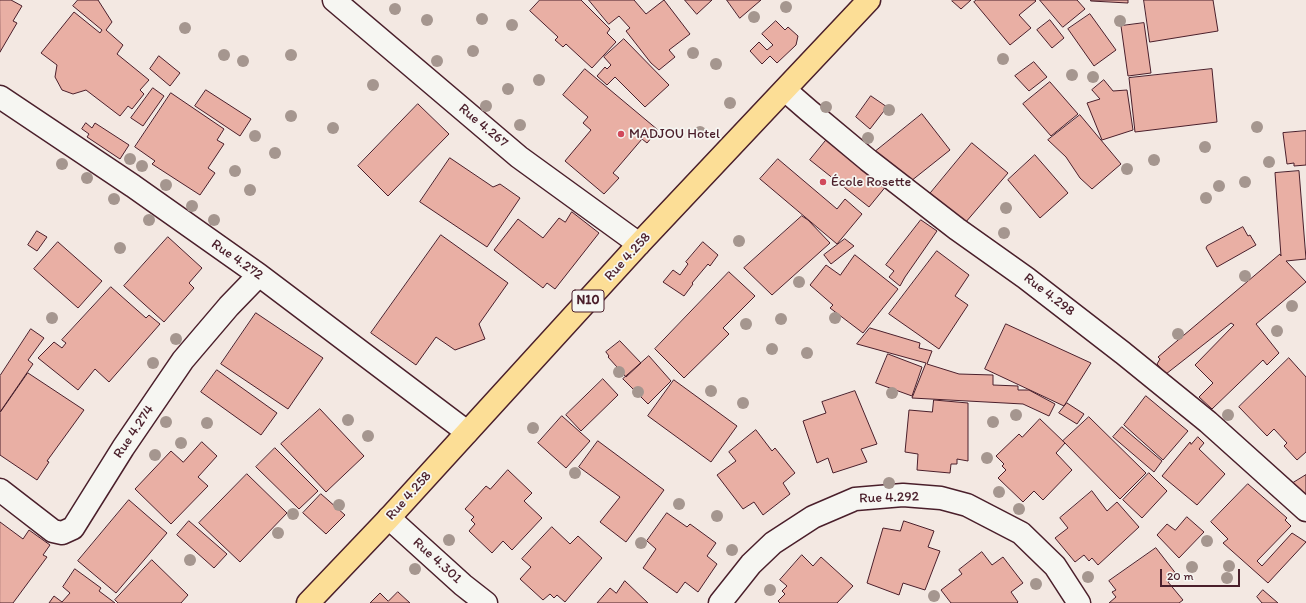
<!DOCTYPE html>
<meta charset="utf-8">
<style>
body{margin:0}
#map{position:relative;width:1306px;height:603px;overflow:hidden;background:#f3e8e2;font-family:Itim,sans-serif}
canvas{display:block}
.scale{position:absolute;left:1160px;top:569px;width:80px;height:18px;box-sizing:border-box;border:2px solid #4a1f2b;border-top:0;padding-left:5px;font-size:12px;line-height:14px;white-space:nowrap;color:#4a1f2b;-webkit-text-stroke:3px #f6f6f2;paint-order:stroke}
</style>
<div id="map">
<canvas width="1306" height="603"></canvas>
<div class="scale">20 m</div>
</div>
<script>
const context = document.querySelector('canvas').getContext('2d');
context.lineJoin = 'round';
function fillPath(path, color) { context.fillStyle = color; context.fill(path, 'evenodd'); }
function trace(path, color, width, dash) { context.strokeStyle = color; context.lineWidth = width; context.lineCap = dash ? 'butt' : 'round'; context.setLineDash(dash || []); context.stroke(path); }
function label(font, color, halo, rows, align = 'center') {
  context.font = font + ' Itim,sans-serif'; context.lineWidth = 3.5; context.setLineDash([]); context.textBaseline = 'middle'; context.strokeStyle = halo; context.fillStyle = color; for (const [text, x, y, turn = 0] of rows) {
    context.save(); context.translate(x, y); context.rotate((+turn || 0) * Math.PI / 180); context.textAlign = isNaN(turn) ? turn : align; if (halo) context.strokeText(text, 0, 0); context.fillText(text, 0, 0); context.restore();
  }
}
const building = new Path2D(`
 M0,0H11L22,6L13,21L17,23L0,52Z
 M78,0H98L112,22L106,30L123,45L117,54L149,80L140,90L144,94L132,109L128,106L120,116L86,90L73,94L62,90L55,77L57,65L41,53L74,12L100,33L102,30L73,6Z
 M540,0H581L610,29L607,33L616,42L592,68L566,44L563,47L555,40L558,37L530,11Z
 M589,0H634L646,14L664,0L690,34L669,50L675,57L659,70L651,63L626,31L630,28L619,16L609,24Z
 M685,0H712L697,14Z
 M727,0H761L740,18Z
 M953,0H971L961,9L952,1Z
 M977,0H1035L1036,1L1019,15L1031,28L1010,45L974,2Z
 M1040,0H1077L1085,9L1063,27Z
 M1091,0H1128V3L1091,1Z
 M1144,0H1213L1218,31L1150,42Z
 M1090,14L1116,50L1094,66L1068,29Z
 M1050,20L1064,38L1052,48L1037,30Z
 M776,21L785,30L788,27L798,36L796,45L777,63L770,56L762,64L750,51L759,42L767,50L773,45L762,34Z
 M1144,23L1151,73L1128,76L1121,26Z
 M624,39L669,85L645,107L615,77L607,85L597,76L605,67L607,69L611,65L604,57Z
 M159,56L180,73L170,86L150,69Z
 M1034,62L1047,77L1029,91L1015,76Z
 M585,69L658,130L647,143L642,139L613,173L619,178L604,194L565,161L591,130L583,123L588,117L563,95Z
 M1212,69L1217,122L1135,132L1129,78Z
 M1104,80L1113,91L1127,90L1133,130L1102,140L1087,103L1100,99L1092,90Z
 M1050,82L1078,114L1051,136L1023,104Z
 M153,88L164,96L143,126L131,118Z
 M206,90L251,119L240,136L195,106Z
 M171,93L224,129L217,140L224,144L208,168L215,173L200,195L152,164L155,161L135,147Z
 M871,96L887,107L870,129L856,117Z
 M418,104L449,134L388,196L358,166Z
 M922,114L950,150L906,185L876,151Z
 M1080,115L1121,164L1092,189L1080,178L1066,157L1048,140Z
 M86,123L92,128L95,123L129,145L120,159L87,137L89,134L82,129Z
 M1306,131V165L1294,166V163L1287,164L1283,133Z
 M828,138L887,185L869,207L810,160Z
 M972,143L1008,173L965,223L929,195Z
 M1035,155L1068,193L1040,218L1008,180Z
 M450,158L493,187L500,184L520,198L487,247L420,202Z
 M778,159L837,209L845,199L862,214L837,244L760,179Z
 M1299,171L1306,259L1286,261L1306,282L1256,324L1279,353L1267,365L1263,360L1212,409L1199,397L1213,383L1195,365L1234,325L1231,323L1166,374L1157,364L1160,359L1158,357L1280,254L1281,256L1275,173Z
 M572,212L599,233L555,289L547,283L543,288L494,250L518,219L543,238L559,218L565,222Z
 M802,216L808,220L830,243L772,295L744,268Z
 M921,220L937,231L905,277L900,286L889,277L894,271L886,265Z
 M1243,227L1248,236L1250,235L1256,245L1217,267L1206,248L1207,246Z
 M37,231L47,237L37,251L28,245Z
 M441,235L508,283L479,324L485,339L455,350L436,337L416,365L371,333Z
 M168,237L202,268L189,283L194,288L164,322L124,286Z
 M845,239L854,246L831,264L824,255Z
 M58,242L102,281L78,308L34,269Z
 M703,242L718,255L710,266L708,264L692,283L693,284L684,296L663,282L673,270L680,275L688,264L686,262Z
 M937,251L969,275L955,296L968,305L939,349L889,314Z
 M855,255L898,289L863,333L830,308L833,305L810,285L826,265L840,275Z
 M729,272L755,296L723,328L729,334L684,378L655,349Z
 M111,287L146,318L149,315L160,324L109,382L95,369L78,390L38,358L54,342L62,348L66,343L62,340Z
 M256,313L323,358L288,409L221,364Z
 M1006,324L1091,363L1064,406L985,369Z
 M870,328L920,343L919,348L932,351L927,364L959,374L993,375V385L1018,386V390H1029L1055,404L1049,416L1023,404L912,398L926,363L857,344Z
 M31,329L44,338L28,360L33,364L0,412V376Z
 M620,341L641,363L626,377L608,357L609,356L606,352Z
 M888,354L922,367L912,396L876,383Z
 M649,356L671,381L648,404L623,379Z
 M1289,358L1306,377V452L1297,460L1284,446L1287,443L1274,429L1267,436L1239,407Z
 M217,370L277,413L261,435L201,392Z
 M28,373L84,410L47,461L49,462L37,480L0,455V413Z
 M603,379L618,395L581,431L566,415Z
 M674,380L737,426L711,462L648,416Z
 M855,391L877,444L861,449L867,462L833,473L828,458L817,463L803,421L826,413L822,402Z
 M1146,396L1188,431L1163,460L1124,425Z
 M934,400L968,403V461L957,459V464H951L950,473L917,470L918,454L905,452L909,410L932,412Z
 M1067,403L1084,414L1077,424L1059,413Z
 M320,409L364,456L326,492L281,444Z
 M562,416L590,441L566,468L538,443Z
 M1089,417L1146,473L1120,499L1063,441Z
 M1040,419L1065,443L1056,453L1072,470L1043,500L1034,491L1023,502L998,478L1006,470L1002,466L1004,464L996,456L1019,434L1022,437Z
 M1122,427L1162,461L1154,472L1113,437Z
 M756,430L772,451L775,448L795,473L783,483L790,494L763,515L754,502L743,509L717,475L736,461L729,452Z
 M1198,437L1204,443L1199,449L1225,474L1197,505L1162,476L1190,442L1191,444Z
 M598,441L664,490L626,542L600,522L620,497L579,467Z
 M202,442L217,456L198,477L208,486L171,524L135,489L171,451L183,462Z
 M275,448L318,491L299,509L256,467Z
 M508,470L532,493L524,501L542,518L512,550L503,541L492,553L469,531L475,524L471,520L474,517L465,509L486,486L490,489Z
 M1149,473L1167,491L1142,518L1123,500Z
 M247,474L287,513L240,562L199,523Z
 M1306,475V495L1293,483Z
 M1248,484L1287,518L1285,520L1291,526L1257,561L1262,566L1292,533L1306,542L1268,583L1223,543L1228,539L1211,522Z
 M1092,491L1107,511L1117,502L1139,527L1098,565L1092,558L1089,561L1084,555L1075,562L1055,538L1068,528L1060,518Z
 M321,494L345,515L326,534L303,513Z
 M129,500L167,533L116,593L78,561Z
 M667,513L687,527L690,524L716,543L707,556L717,564L698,592L685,582L677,593L643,568L656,549L647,541Z
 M1187,517L1204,532L1179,558L1157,535L1167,524L1175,530Z
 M189,521L227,554L214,568L177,535Z
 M904,521L934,531L928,547L940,551L925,590L903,583L899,595L867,583L883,528L900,531Z
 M0,522L23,539L29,530L50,545L43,555L47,557L13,603H0Z
 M552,527L570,544L578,536L602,558L565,602L557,595L554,598L550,594L543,600L520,579L531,567L522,559Z
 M1156,548L1177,575L1168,582L1183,600L1179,603H1109L1116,597L1112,592L1116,590L1109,581Z
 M982,552L992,565L1003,557L1023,583L1011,592L1018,602L1017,603H951L941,590L962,574L959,570Z
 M802,555L813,566L821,557L853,586L837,603H780L778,601L785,594L782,591L787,586L780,580Z
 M152,560L188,595L181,603H118L115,600Z
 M75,569L101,588L99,591L115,603H49L54,596L62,602L70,593L63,587Z
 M625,581L648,603H597L610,588L616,593Z
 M1263,590L1278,603H1262L1257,597Z
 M398,592L410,603H370L380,593L388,601Z`);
fillPath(building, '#e9afa4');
trace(building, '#4a1f2b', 1);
const street = new Path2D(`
 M334,0L519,157L639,244
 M785,90L808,110L868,160L957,229L1026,278L1123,353L1208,422L1306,510
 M0,97L133,186L259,275L467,432
 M0,490L53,531L62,533L73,528L123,448L183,360L229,306L259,275
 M389,518L463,585L486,603
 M720,603L751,564L773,543L813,517L855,499L903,495L941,498L967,505L1021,533L1055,566L1079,603`);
const highway = new Path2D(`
 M308,603L389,518L639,244L869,0`);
trace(street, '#4a1f2b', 25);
trace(highway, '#4a1f2b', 25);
trace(street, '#f6f6f2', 22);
trace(highway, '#fcde96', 22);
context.fillStyle = '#a5968f';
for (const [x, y] of [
 [786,7],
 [395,9],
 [754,17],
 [482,19],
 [427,20],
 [1120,21],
 [512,25],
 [185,28],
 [473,51],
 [693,53],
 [224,55],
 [291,55],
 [1003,59],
 [243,61],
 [437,61],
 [716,64],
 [1072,75],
 [1093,77],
 [539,80],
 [373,85],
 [508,89],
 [730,103],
 [486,106],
 [826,107],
 [889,110],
 [291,116],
 [520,125],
 [1257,127],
 [333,128],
 [700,132],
 [255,136],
 [868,138],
 [1205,147],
 [275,153],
 [130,159],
 [1154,160],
 [1269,162],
 [62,164],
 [142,166],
 [1127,169],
 [235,171],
 [87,178],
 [1245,182],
 [166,185],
 [1219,186],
 [250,190],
 [1206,198],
 [114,199],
 [192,206],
 [1006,208],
 [149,220],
 [214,220],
 [1004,233],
 [739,241],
 [120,248],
 [1245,276],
 [799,282],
 [1292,306],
 [52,318],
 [835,318],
 [781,319],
 [746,324],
 [1277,331],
 [1178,334],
 [176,339],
 [772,349],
 [807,353],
 [153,363],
 [619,372],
 [711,391],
 [638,392],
 [892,393],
 [743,403],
 [1016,415],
 [1228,415],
 [348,420],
 [166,422],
 [993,422],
 [207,423],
 [533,428],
 [368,436],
 [181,443],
 [155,455],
 [987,458],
 [575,473],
 [889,483],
 [999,492],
 [679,504],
 [339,505],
 [1019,509],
 [293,514],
 [717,516],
 [278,533],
 [449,540],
 [1207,541],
 [641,543],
 [732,550],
 [190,560],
 [1229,566],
 [1192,567],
 [415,569],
 [1088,577],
 [1227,578],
 [1036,584],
 [770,590],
 [934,596]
]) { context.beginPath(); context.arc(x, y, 6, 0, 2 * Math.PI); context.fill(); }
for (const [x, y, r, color] of [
 [621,134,4,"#d1495b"],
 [823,182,4,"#d1495b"]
]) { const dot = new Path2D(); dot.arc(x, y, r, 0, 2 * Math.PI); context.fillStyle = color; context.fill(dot); trace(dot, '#f6f6f2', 1.5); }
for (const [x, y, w] of [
 [588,301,32]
]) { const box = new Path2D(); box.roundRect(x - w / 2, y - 11, w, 22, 3); context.fillStyle = '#f6f6f2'; context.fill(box); trace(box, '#4a1f2b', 1); }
label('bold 13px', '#4a1f2b', null, [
 ["N10",588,301]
]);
label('14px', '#4a1f2b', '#f6f6f2', [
 ["Rue 4.267",483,126,40],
 ["Rue 4.258",628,257,-47],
 ["Rue 4.272",237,260,35],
 ["Rue 4.298",1049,295,38],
 ["Rue 4.274",134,432,-56],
 ["Rue 4.258",409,496,-48],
 ["Rue 4.292",889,498,-2],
 ["Rue 4.301",437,561,42]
]);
label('14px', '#4a1f2b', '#f6f6f2', [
 ["MADJOU Hotel",629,134],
 ["École Rosette",831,182]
], 'left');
</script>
